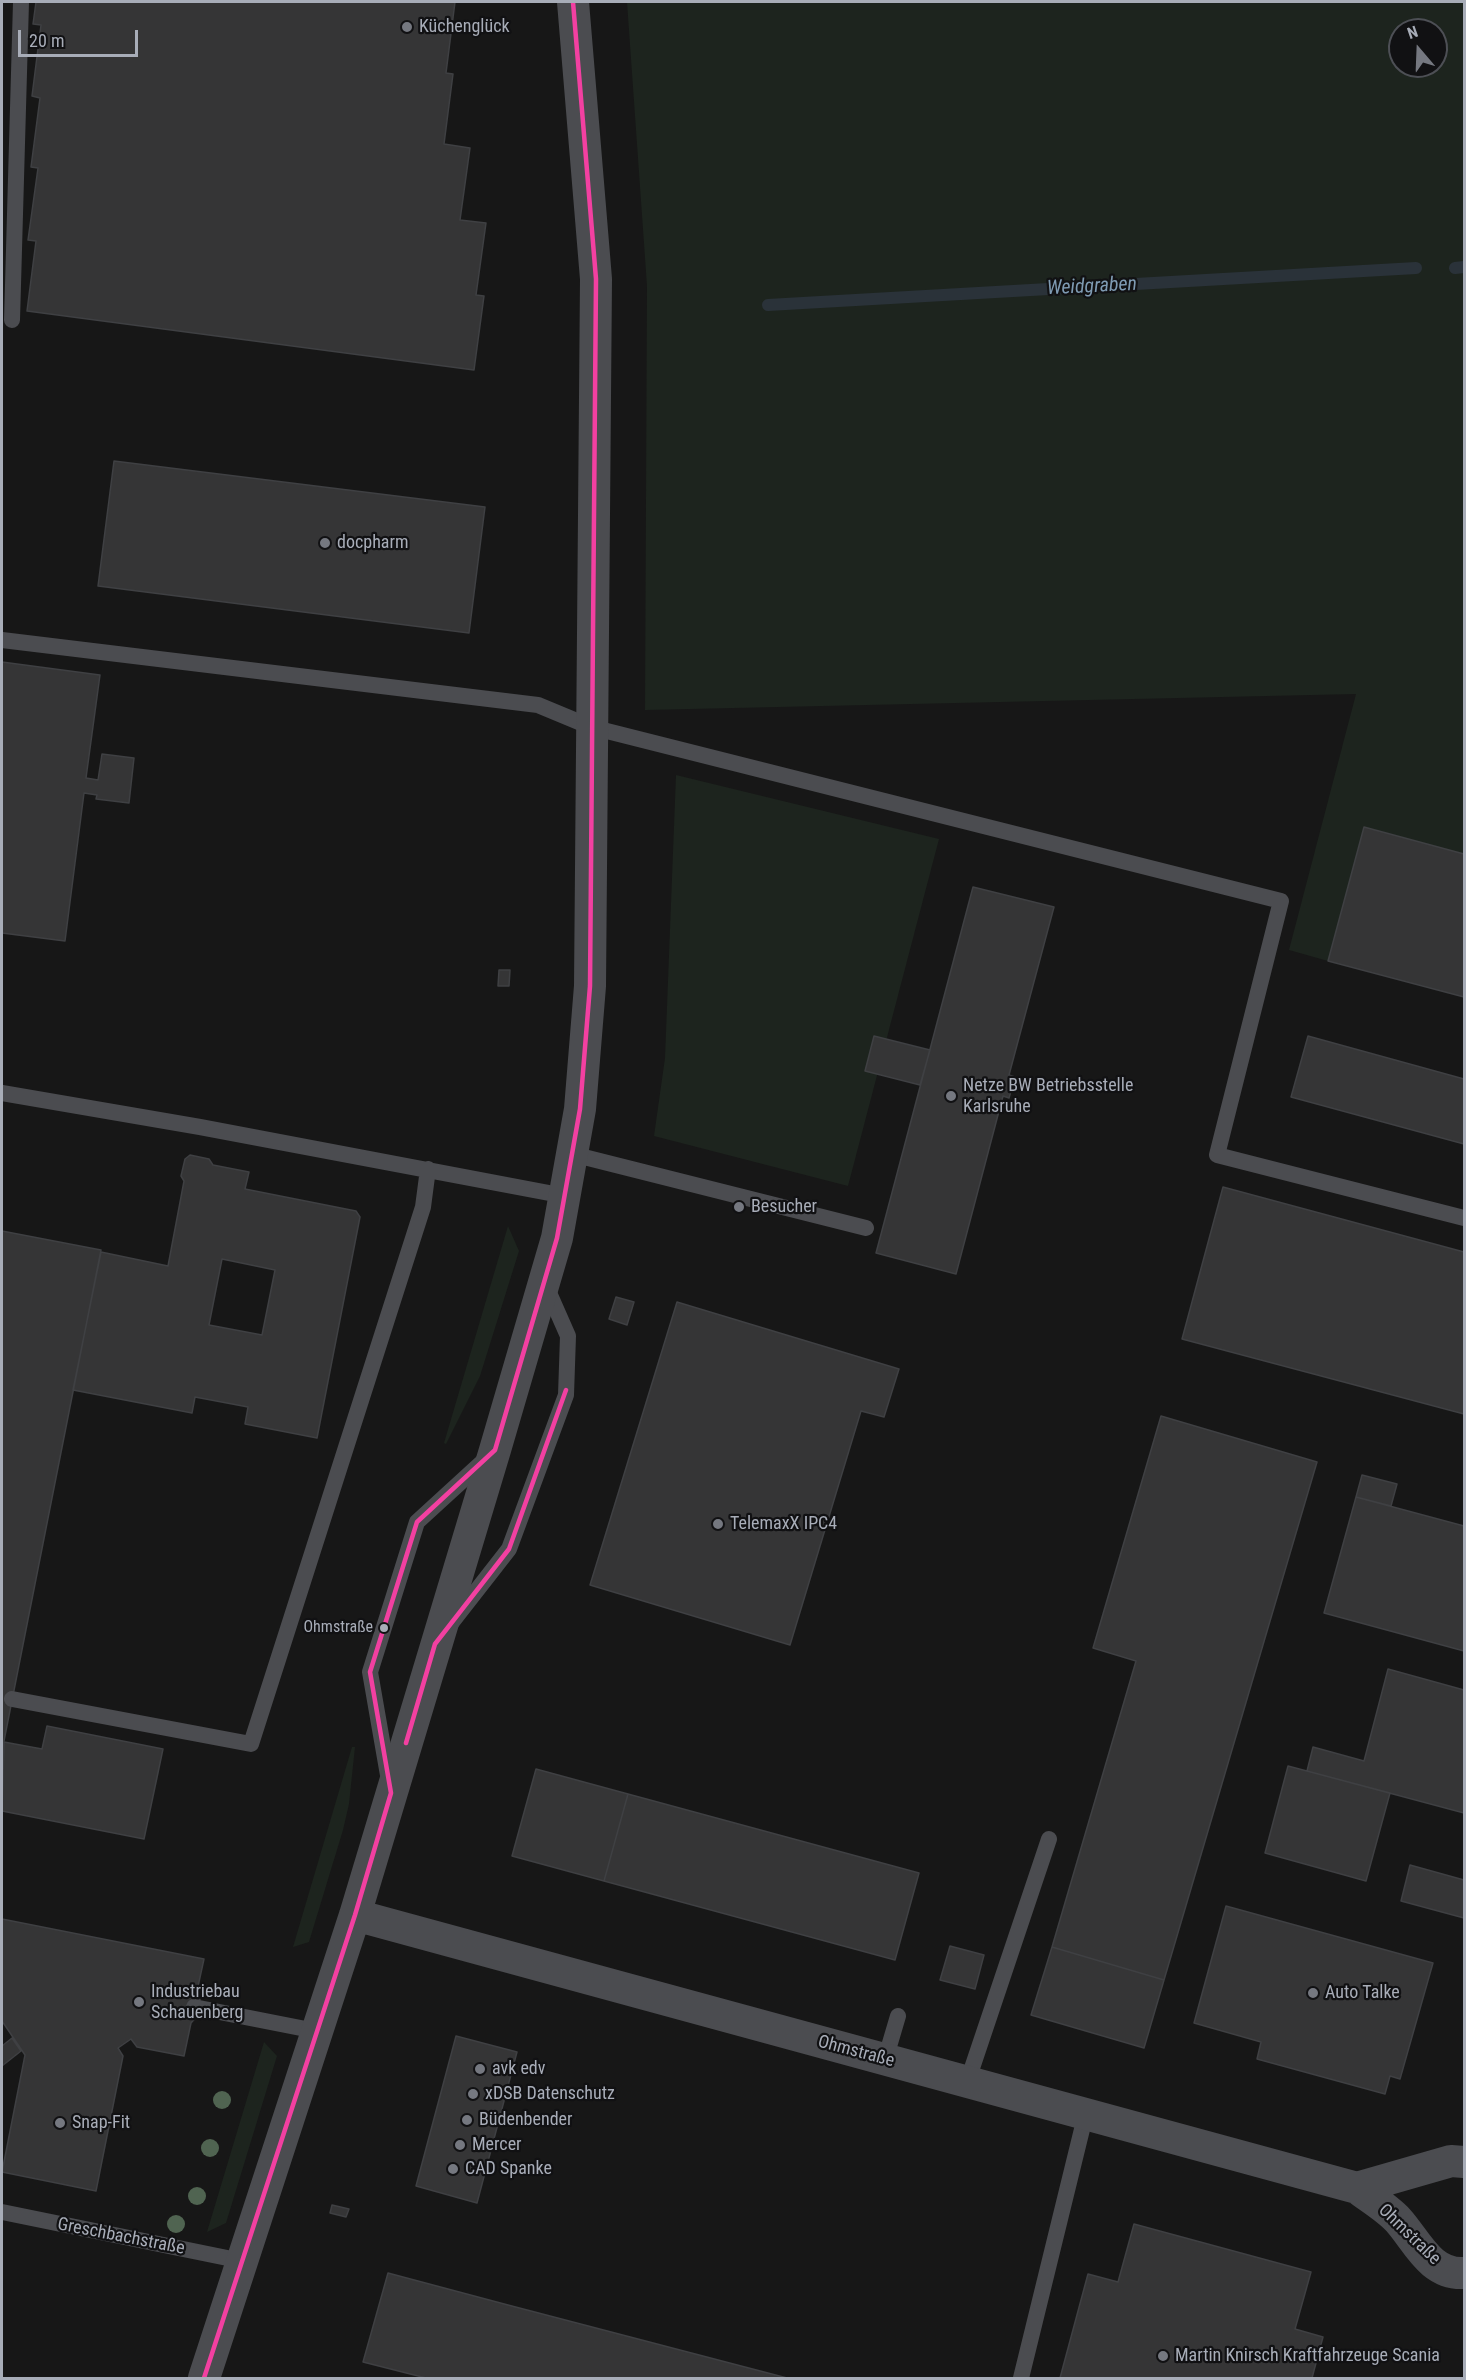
<!DOCTYPE html>
<meta charset="utf-8">
<style>
body{margin:0}
#map{position:relative;width:1466px;height:2380px;overflow:hidden;background:#171717;font-family:"Roboto Condensed",sans-serif}
canvas{display:block}
.frame{position:absolute;inset:0;border:3px solid #a8adb8;pointer-events:none}
.north{position:absolute;left:1388px;top:18px;width:60px;height:60px;box-sizing:border-box;background:#111113;border:2px solid #4d4f55;border-radius:50%;rotate:341deg;font-size:16px;font-weight:700;line-height:24px;text-align:center;color:#a8adb8}
.north::after{content:'';display:block;margin:auto;width:21px;height:27px;background:#757880;clip-path:polygon(50% 0,100% 100%,50% 72%,0 100%)}
.scale{position:absolute;left:18px;top:30px;width:120px;height:27px;box-sizing:border-box;border:3px solid #a8adb8;border-top:0;padding-left:8px;font-size:18px;line-height:21px;white-space:nowrap;color:#a8adb8;-webkit-text-stroke:4px #111113;paint-order:stroke}
</style>
<div id="map">
<canvas width="1466" height="2380"></canvas>
<div class="frame"></div>
<div class="north">N</div>
<div class="scale">20 m</div>
</div>
<script>
const context = document.querySelector('canvas').getContext('2d');
context.lineJoin = 'round';
function fillPath(path, color) { context.fillStyle = color; context.fill(path, 'evenodd'); }
function trace(path, color, width, dash) { context.strokeStyle = color; context.lineWidth = width; context.lineCap = dash ? 'butt' : 'round'; context.setLineDash(dash || []); context.stroke(path); }
function label(font, color, halo, rows, align = 'center') {
  context.font = font + ' "Roboto Condensed",sans-serif'; context.lineWidth = 4.5; context.setLineDash([]); context.textBaseline = 'middle'; context.strokeStyle = halo; context.fillStyle = color; for (const [text, x, y, turn = 0] of rows) {
    context.save(); context.translate(x, y); context.rotate((+turn || 0) * Math.PI / 180); context.textAlign = isNaN(turn) ? turn : align; if (halo) context.strokeText(text, 0, 0); context.fillText(text, 0, 0); context.restore();
  }
}
fillPath(new Path2D(`
 M627,2H1464V854L1364,827L1328,961L1289,950L1356,694L645,710L647,286ZM1400,30H1436V66H1400Z
 M676,775L939,839L848,1186L654,1136L665,1058Z
 M508,1226L519,1251L480,1376L446,1444L444,1443Z
 M352,1747H355L349,1804L343,1830L309,1942L293,1947Z
 M264,2042L277,2056L226,2223L207,2232Z`), '#1d241e');
trace(new Path2D(`
 M1455,268L1464,267
 M768,305L1416,268`), '#2a3239', 12);
const building = new Path2D(`
 M36,2H455L446,73L453,74L444,144L470,148L460,220L486,223L476,295L484,296L474,370L27,311L36,241L28,240L38,168L31,167L40,98L32,96L41,25L33,24Z
 M114,461L485,507L469,633L98,586Z
 M2,662L100,675L86,778L98,780L102,754L134,758L129,803L96,799L97,795L84,793L65,941L2,933Z
 M1364,827L1464,854V997L1328,961Z
 M973,887L1054,907L1009,1075L1015,1077L1009,1098L1003,1096L956,1274L876,1253Z
 M499,970H510L509,986H498Z
 M874,1036L930,1050L920,1085L865,1071Z
 M1308,1036L1464,1079V1144L1291,1097Z
 M190,1155L209,1159L213,1165L249,1172L245,1189L356,1211L360,1217L317,1438L245,1424L248,1407L195,1397L192,1413L73,1390L101,1252L168,1266L184,1181L181,1176L185,1159ZM222,1259L275,1270L262,1335L209,1325Z
 M1223,1187L1464,1252V1414L1182,1339Z
 M2,1231L101,1250L2,1751Z
 M616,1297L634,1302L627,1325L609,1319Z
 M677,1302L899,1369L884,1417L861,1411L790,1645L590,1585Z
 M1161,1416L1317,1462L1164,1980L1052,1947L1136,1661L1093,1648Z
 M1362,1475L1397,1484L1391,1506L1356,1497Z
 M1356,1497L1464,1526V1651L1324,1613Z
 M1388,1669L1464,1690V1813L1307,1771L1313,1747L1364,1761Z
 M47,1726L163,1749L144,1839L2,1811L4,1742L42,1749Z
 M1288,1766L1390,1793L1366,1881L1265,1853Z
 M536,1769L628,1794L604,1881L512,1856Z
 M628,1794L919,1873L895,1960L604,1881Z
 M1410,1865L1464,1880V1918L1401,1901Z
 M1226,1906L1433,1963L1400,2079L1390,2076L1385,2094L1257,2059L1261,2042L1194,2023Z
 M2,1919L204,1959L197,1991L200,2000L198,2015L191,2023L184,2056L137,2047L131,2039L118,2048L123,2056L96,2191L2,2172L25,2055L2,2021Z
 M950,1946L984,1955L975,1989L940,1980Z
 M1052,1947L1164,1980L1144,2048L1031,2015Z
 M456,2036L517,2052L477,2203L416,2186Z
 M12,2038L21,2051L2,2066V2046Z
 M332,2205L349,2209L346,2217L330,2213Z
 M1134,2224L1311,2272L1295,2329L1323,2337L1312,2378H1060L1088,2274L1118,2282Z
 M388,2273L508,2305L787,2378H426L363,2362Z`);
fillPath(building, '#353536');
trace(building, '#3f4043', 1.5);
trace(new Path2D(`
 M12,320L21,2
 M2,640L538,705L591,727L1281,901L1217,1155L1464,1218
 M2,1093L200,1127L565,1196
 M572,1154L866,1228
 M452,1622L509,1549L566,1395L568,1336L546,1286
 M12,1699L251,1744L423,1207L428,1169
 M389,1781L370,1672L417,1522L488,1457
 M194,2007L316,2031
 M885,2060L898,2016
 M967,2083L1049,1839
 M2,2212L242,2261
 M1021,2378L1086,2113`), '#4b4c50', 16);
trace(new Path2D(`
 M355,1915L1357,2188C1370,2198 1387,2208 1398,2220C1417,2241 1430,2275 1464,2273
 M1357,2188L1451,2161L1464,2162
 M204,2378L355,1915L495,1450L557,1238L580,1109L590,986L596,279L573,2`), '#4b4c50', 32);
trace(new Path2D(`
 M406,1743L435,1644L509,1549L566,1390
 M204,2378L355,1915L391,1793L370,1672L417,1522L495,1450L557,1238L580,1109L590,986L596,279L573,2`), '#f240a1', 4.5);
context.fillStyle = '#506451';
for (const [x, y] of [
 [222,2100],
 [210,2148],
 [197,2196],
 [176,2224]
]) { context.beginPath(); context.arc(x, y, 9, 0, 2 * Math.PI); context.fill(); }
for (const [x, y, r, color] of [
 [407,27,6,"#757880"],
 [325,543,6,"#757880"],
 [951,1096,6,"#757880"],
 [739,1207,6,"#757880"],
 [718,1524,6,"#757880"],
 [384,1628,5,"#a8adb8"],
 [1313,1993,6,"#757880"],
 [139,2002,6,"#757880"],
 [480,2069,6,"#757880"],
 [473,2094,6,"#757880"],
 [467,2120,6,"#757880"],
 [60,2123,6,"#757880"],
 [460,2145,6,"#757880"],
 [453,2169,6,"#757880"],
 [1163,2356,6,"#757880"]
]) { const dot = new Path2D(); dot.arc(x, y, r, 0, 2 * Math.PI); context.fillStyle = color; context.fill(dot); trace(dot, '#111113', 2); }
label('16px', '#a8adb8', '#111113', [
 ["Ohmstraße",373,1628]
], 'right');
label('18px', '#a8adb8', '#111113', [
 ["Küchenglück",419,27],
 ["docpharm",337,543],
 ["Netze BW Betriebsstelle",963,1086],
 ["Karlsruhe",963,1107],
 ["Besucher",751,1207],
 ["TelemaxX IPC4",730,1524],
 ["Industriebau",151,1992],
 ["Schauenberg",151,2013],
 ["Auto Talke",1325,1993],
 ["avk edv",492,2069],
 ["xDSB Datenschutz",485,2094],
 ["Büdenbender",479,2120],
 ["Snap-Fit",72,2123],
 ["Mercer",472,2145],
 ["CAD Spanke",465,2169],
 ["Martin Knirsch Kraftfahrzeuge Scania",1175,2356]
], 'left');
label('18px', '#a8adb8', '#111113', [
 ["Ohmstraße",856,2052,15],
 ["Ohmstraße",1409,2235,44],
 ["Greschbachstraße",121,2237,11]
]);
label('italic 20px', '#7f9bb3', '#111113', [
 ["Weidgraben",1092,287,-3]
]);
</script>
